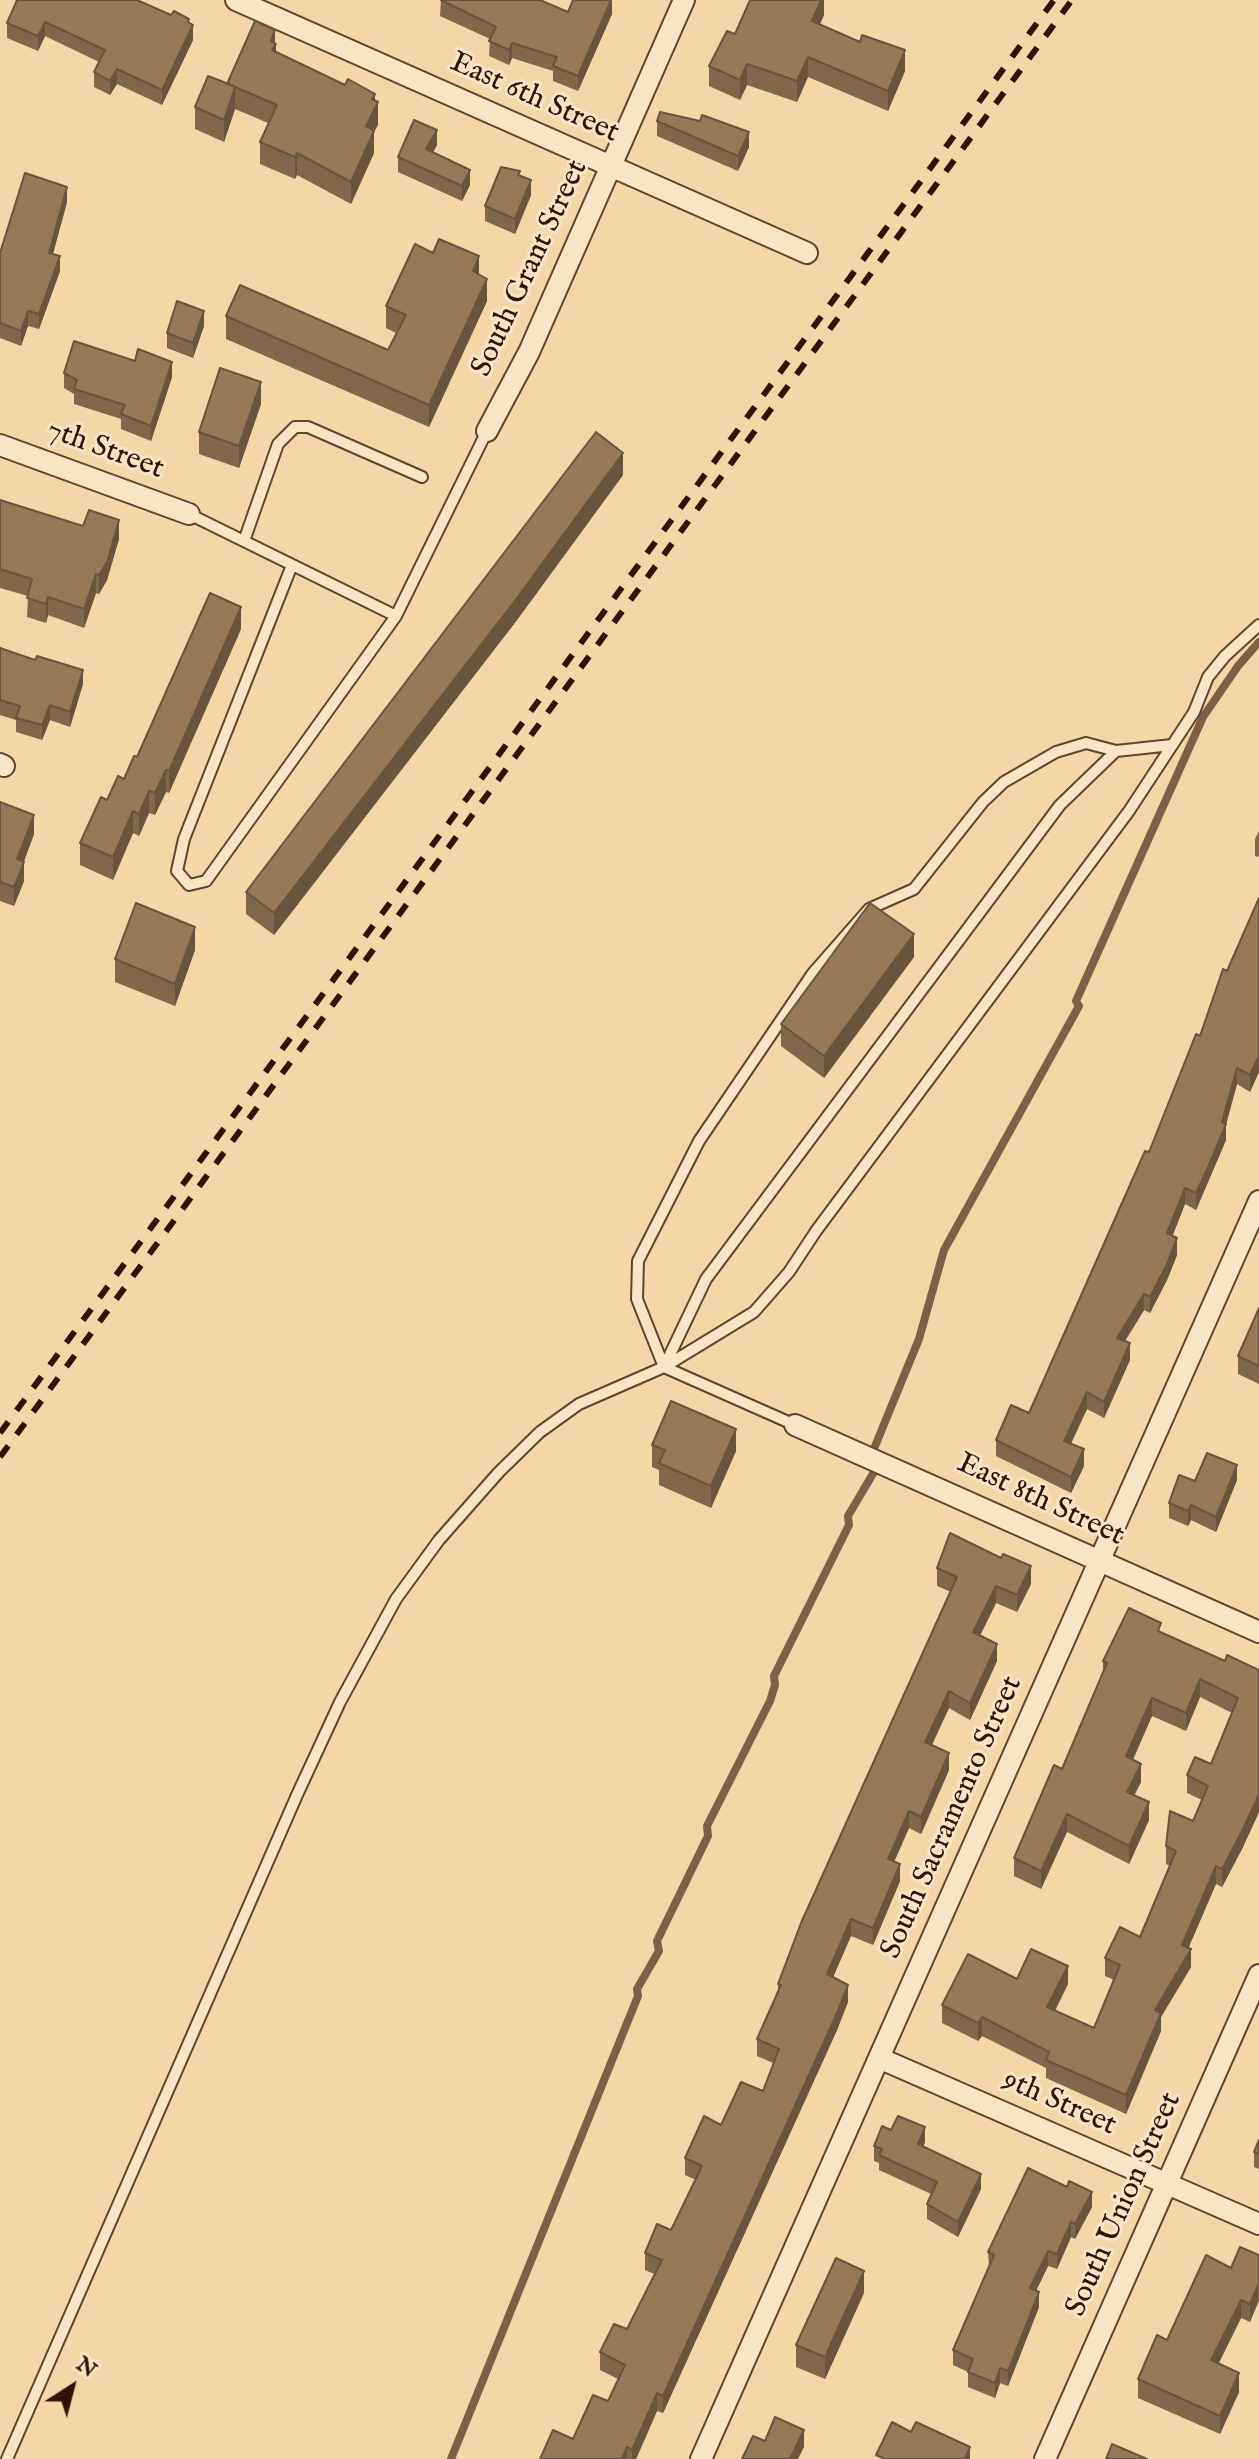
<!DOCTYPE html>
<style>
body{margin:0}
#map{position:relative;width:1259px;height:2459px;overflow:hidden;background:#f4d7a7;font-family:"IM FELL English",serif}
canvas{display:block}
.north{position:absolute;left:32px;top:2347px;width:80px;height:80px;-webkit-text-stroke:6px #f8e5c6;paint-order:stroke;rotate:36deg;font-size:22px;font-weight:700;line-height:32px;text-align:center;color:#301304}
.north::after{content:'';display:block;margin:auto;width:28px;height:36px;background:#301304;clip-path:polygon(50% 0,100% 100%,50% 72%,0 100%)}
</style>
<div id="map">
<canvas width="1259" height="2459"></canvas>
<div class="north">N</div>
</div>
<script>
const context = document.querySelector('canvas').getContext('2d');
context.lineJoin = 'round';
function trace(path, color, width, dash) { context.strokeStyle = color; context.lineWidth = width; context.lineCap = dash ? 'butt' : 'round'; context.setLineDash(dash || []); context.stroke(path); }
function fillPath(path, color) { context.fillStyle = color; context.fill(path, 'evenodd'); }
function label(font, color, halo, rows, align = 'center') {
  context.font = font + ' "IM FELL English",serif'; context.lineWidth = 6; context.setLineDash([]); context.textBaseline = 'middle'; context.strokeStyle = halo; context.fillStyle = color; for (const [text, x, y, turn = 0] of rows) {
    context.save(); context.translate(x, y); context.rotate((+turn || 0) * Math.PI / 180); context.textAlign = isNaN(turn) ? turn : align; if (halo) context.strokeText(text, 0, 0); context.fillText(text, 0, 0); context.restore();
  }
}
trace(new Path2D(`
 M451,2459L638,1996L637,1989L659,1951L657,1941L708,1836L707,1826L770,1701L775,1685L774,1676L849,1525L848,1516L874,1472L871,1456L919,1339L944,1250L1079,1006L1076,1001L1203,717L1238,666L1259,642`), '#7d6045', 8);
const service = new Path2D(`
 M189,514L396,616
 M244,541L278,444L295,427H308L422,477
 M292,565L184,839L177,871L189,885L206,881L396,616L487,431
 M665,1365L706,1279L1060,805L1116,751
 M664,1367L637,1299L638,1261L699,1141L813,973L869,909L914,889L983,802L1004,782L1056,752L1086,743L1116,751L1172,745
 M664,1367L795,1425
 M7,2459L297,1795L340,1702L396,1599L439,1540L499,1472L540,1432L579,1404L664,1367L754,1312L789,1272L816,1231L1129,811L1194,712L1208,677L1225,656L1259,625`);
const minor = new Path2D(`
 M236,0L807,253
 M487,431L529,352L684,0
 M0,445L189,514
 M0,764L4,766
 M795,1425L1259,1632
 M879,2058L1259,2224
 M701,2459L1259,1201
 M1045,2459L1259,1975`);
trace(service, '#61442d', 14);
trace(minor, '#61442d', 24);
trace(service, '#f8e5c6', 10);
trace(minor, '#f8e5c6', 20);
trace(new Path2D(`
 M0,1433L1054,0
 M0,1457L1072,0`), '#301304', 6, [14, 14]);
fillPath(new Path2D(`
 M17,0L189,23L193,40L162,105L117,84L110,95L94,87V72L99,62L45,36L38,51L7,38V23Z
 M441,0L568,12L612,14L578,91L553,81V71L512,58L509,65L489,56L490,39L440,16Z
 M824,0V15L820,24L905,71L888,111L808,77L797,102L747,85L740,100L709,86V66L735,34Z
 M275,43L276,52L375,101L378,125L374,132V153L351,204L297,175L295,179L260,164V142L268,123L235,109L224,142L195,129V107L227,84Z
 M657,121L749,147L738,171L657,136Z
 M437,145L433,152L470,185L462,201L398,172V157Z
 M520,176L531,195L515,234L485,221V206Z
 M67,202L53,254L60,271L39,329L28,326L21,346L0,338V253Z
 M479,274L487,301L429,427L226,339V316L388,350L396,333L386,328V306Z
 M204,326L193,358L167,348V333Z
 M64,373L172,377L151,441L121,429V419L74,404V394L64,388Z
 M261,404L239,468L199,454V432Z
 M623,475L517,620L274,935L246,914V892Z
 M0,500L119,539L107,580L99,594L96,593L84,628L48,615L46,623L27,617L28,596L0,588Z
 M241,629L169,793L166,792L155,815L149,813L139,836L133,833L113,880L80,865V843L107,800L124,779L137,757Z
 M0,648L83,684L70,727L50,720L42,740L16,732V720L0,715Z
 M0,802L34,834L24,862V881L14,906L0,901Z
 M1259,831V857L1255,856V839Z
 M1259,898V1072L1250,1092L1237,1084L1226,1123V1140L1196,1210L1185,1204L1172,1236L1177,1255L1167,1280L1150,1313L1144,1310L1125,1341L1130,1360L1104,1418L1087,1409L1071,1444L1084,1466L1071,1493L996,1456V1440L1029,1413L1149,1152Z
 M195,950L175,1006L115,982V959Z
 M914,957L824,1078L781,1046V1024Z
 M1259,1308V1384L1238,1374V1356Z
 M652,1445L736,1451L711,1508L659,1485V1470L652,1467Z
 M1237,1480L1216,1532L1191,1520L1188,1526L1169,1518V1503L1195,1481Z
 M937,1568L1031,1584L1017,1612L996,1603L980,1636L997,1661L970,1720L949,1708L932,1745L949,1770L921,1834L909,1828L894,1861L900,1881L873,1945L851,1936L833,1977L848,2002L837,2030L663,2413L657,2411L636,2459H540L573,2439L608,2401L618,2379L600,2370V2352L627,2329L654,2274L645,2270V2253L671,2230L696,2180L685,2175V2158L721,2125L763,2091L773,2063L757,2056V2039L778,1992V1984L951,1592L937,1586Z
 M1161,1632L1225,1661L1259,1670V1812L1242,1849L1222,1887L1216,1884L1188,1948L1191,1967L1161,2017V2031L1126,2114L1046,2078V2068L982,2036L978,2041L942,2023V2005L1017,1979L1068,1984L1055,2011L1094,2028L1114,1980L1105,1976V1958L1140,1937L1170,1866L1166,1864V1846L1193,1821L1202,1800L1187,1793V1775L1211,1764L1232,1713L1200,1697L1186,1731L1152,1716L1133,1760L1141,1782L1134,1795L1149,1820L1129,1864L1067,1832L1041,1889L1014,1876V1858L1062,1769L1103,1673V1661Z
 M891,2130L925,2142L923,2147L981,2189L958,2237L927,2219V2204L931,2194L879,2170V2163L874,2161V2146Z
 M1259,2140V2169L1254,2167V2152Z
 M1092,2207L1075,2239L1071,2237L1057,2269L1048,2266L1036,2291L1039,2307L1008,2386L1000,2383L995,2398L968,2387V2372L953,2365V2350L989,2267L988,2252Z
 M1259,2255V2301L1250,2322L1241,2318L1218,2364L1239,2392L1220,2434L1138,2398V2379L1167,2340L1231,2268Z
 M864,2293L825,2379L796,2367V2345Z`), '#81684d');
fillPath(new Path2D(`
 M612,0V14L578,91V76Z
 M821,0H824V15L812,41V21Z
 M189,19L188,35L193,25V40L162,105V90Z
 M45,22V36L38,51V36Z
 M275,30V46L276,44V66L271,41Z
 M512,43V58L509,65V50Z
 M905,50V71L888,111V91Z
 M808,57V77L797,102V81Z
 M747,64V85L740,100V80Z
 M117,69V84L110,95V81Z
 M235,87V109L224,142V120Z
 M375,94V108L378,102V125L374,132V153L351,204V182L372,99Z
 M437,130V145L426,164V149Z
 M749,132V147L738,171V156Z
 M297,153V175L295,179V157Z
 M470,170V185L462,201V186Z
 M531,180V195L515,234V219Z
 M67,187V202L49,268V253Z
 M60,256V271L39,329V314Z
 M479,256V278L473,271Z
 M487,279V301L429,427V405Z
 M28,311V326L21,346V331Z
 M204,311V326L193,358V343Z
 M172,362V377L151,441V426Z
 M261,382V404L239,468V446Z
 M623,453V475L517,620L274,935V913Z
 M119,520V539L107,580L99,594V575Z
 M96,574V593L84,628V609Z
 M48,597V615L46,623V604Z
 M241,607V629L169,793V771Z
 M83,670V684L70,727V712Z
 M50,705V720L42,740V725Z
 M166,770V792L155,815V793Z
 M149,791V813L139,836V814Z
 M133,811V833L113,880V857Z
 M34,815V834L17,878V859Z
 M24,862V881L14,906V887Z
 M195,927V950L175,1006V984Z
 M914,934V957L824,1078V1056Z
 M1259,1056V1072L1250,1092V1075Z
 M1237,1068V1084L1226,1125V1124V1140L1196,1210V1193L1222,1122Z
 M1185,1188V1204L1167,1250V1233Z
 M1177,1238V1255L1167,1280L1150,1313V1297Z
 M1144,1294V1310L1117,1354V1338Z
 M1130,1343V1360L1104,1418V1402Z
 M1087,1392V1409L1064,1457V1441Z
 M736,1429V1451L711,1508V1486Z
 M1084,1449V1466L1071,1493V1477Z
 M1237,1465V1480L1216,1532V1517Z
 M1191,1505V1520L1188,1526V1511Z
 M1031,1566V1584L1017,1612V1595Z
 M996,1586V1603L973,1649V1632Z
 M997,1644V1661L970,1720V1703Z
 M1200,1679V1697L1186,1731V1713Z
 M949,1691V1708L925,1759V1742Z
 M1152,1698V1716L1126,1774V1756Z
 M949,1753V1770L921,1834V1817Z
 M1141,1764V1782L1127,1810V1792Z
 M1259,1794V1812L1242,1849L1222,1887V1869Z
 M1149,1802V1820L1129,1864V1846Z
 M909,1811V1828L888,1876V1859Z
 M1067,1814V1832L1041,1889V1871Z
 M900,1864V1881L873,1945V1928Z
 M1216,1866V1884L1182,1963V1945Z
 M851,1919V1936L827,1991V1974Z
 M1191,1949V1967L1161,2017V2031L1126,2114V2095L1155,2010Z
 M1068,1966V1984L1047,2025V2007Z
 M848,1985V2002L837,2030L663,2413V2396Z
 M982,2017V2036L978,2041V2023Z
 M925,2127V2142L918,2159V2144Z
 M981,2174V2189L958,2237V2222Z
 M1092,2192V2207L1075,2239V2224Z
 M1071,2222V2237L1057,2269V2254Z
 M1048,2251V2266L1030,2303V2288Z
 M864,2271V2293L825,2379V2357Z
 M1258,2282V2301L1250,2322V2304Z
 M1039,2292V2307L1008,2386V2371Z
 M1241,2300V2318L1211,2379V2360Z
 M1000,2368V2383L995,2398V2383Z
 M1239,2373V2392L1220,2434V2416Z
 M657,2393V2411L636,2459H632V2450Z
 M804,2430V2447L798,2459H790Z
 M627,2447V2459H622Z
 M970,2447V2459H965Z`), '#69553e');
const building = new Path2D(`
 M17,0H137L171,15L174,11L189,19L188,22L193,25L162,90L117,69L110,81L94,72L105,50L45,22L38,36L7,23Z
 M441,0H540L568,12L573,0H611L578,76L553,66L557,57L512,43L509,50L489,41L496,27Z
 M750,0H821L812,21L860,42L862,35L905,50L888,91L808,57L797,81L747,64L740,80L709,66L727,31L735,34Z
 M255,21L275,30L271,41L276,44L272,50L345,85L348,79L375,94L372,99L378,102L366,126L374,131L351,182L297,153L295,157L260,142L277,105L235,87L224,120L195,107L208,76L234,86L227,84Z
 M660,112L700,121L702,115L749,132L738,156L657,121Z
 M414,120L437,130L426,149L470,170L462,186L398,157Z
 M501,167L520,171L518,175L531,180L515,219L485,206Z
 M25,173L67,187L49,253L60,256L39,314L28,311L21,331L0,323V253Z
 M439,239L479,256L473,271L487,279L429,405L226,316L240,285L388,350L406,315L386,306L415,244L433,253Z
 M177,301L204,311L193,343L167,333Z
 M74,341L135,361L138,349L172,362L151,426L121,414L125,405L74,389L77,380L64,373Z
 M220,368L261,382L239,446L199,432Z
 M596,432L623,453L517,598L274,913L246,892Z
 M0,500L83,526L89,510L119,520L107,562L99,575L96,574L84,609L48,597L46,604L27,598L32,579L0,569Z
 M210,593L241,607L169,771L166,770L155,793L149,791L139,814L133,811L113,857L80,843L101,797L107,800L118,776L124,779L134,756L137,757Z
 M0,648L35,660L37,656L83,670L70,712L50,705L42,725L16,718L20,706L0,700Z
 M0,802L34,815L17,859L24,862L14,887L0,882Z
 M1259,898V1056L1250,1075L1237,1068L1222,1122L1226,1124L1209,1165L1196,1193L1185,1188L1167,1233L1177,1238L1167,1264L1150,1297L1144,1294L1117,1338L1130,1343L1104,1402L1087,1392L1064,1441L1084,1449L1071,1477L996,1440L1011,1405L1029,1413L1145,1151L1149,1152L1196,1034L1200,1036L1223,969L1227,971Z
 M136,903L195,927L175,984L115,959Z
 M870,903L914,934L824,1056L781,1024Z
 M1259,1308V1366L1238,1356Z
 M671,1401L736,1429L711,1486L659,1463L665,1450L652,1445Z
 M1207,1453L1237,1465L1216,1517L1191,1505L1188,1511L1169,1503L1179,1475L1195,1481Z
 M950,1533L1001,1558L1003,1554L1031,1566L1017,1595L996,1586L973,1632L997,1644L970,1703L949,1691L925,1742L949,1753L921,1817L909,1811L888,1859L900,1864L873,1928L851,1919L827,1974L848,1985L837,2013L663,2396L657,2393L632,2450L627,2447L622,2459H540L553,2430L573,2439L593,2395L608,2401L625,2365L600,2352L614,2324L627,2329L662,2260L645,2253L657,2224L671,2230L702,2166L685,2158L704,2116L721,2125L741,2082L763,2091L779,2049L757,2039L781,1985L778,1984L801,1923L957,1577L937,1568Z
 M1129,1608L1161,1623L1158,1631L1225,1661L1227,1655L1259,1670V1794L1242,1831L1222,1869L1216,1866L1182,1945L1191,1949L1155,2010L1161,2013L1126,2095L1046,2060L1049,2052L982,2017L978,2023L942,2005L968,1954L1017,1979L1031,1949L1068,1966L1047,2007L1094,2028L1120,1965L1105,1958L1120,1927L1140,1937L1176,1851L1166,1846L1170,1811L1193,1821L1208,1786L1187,1775L1195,1757L1211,1764L1238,1698L1200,1679L1186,1713L1152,1698L1126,1756L1141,1764L1127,1792L1149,1802L1129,1846L1067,1814L1041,1871L1014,1858L1054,1765L1062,1769L1107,1663L1103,1661Z
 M898,2116L925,2127L918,2144L981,2174L958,2222L927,2204L937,2182L879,2155L882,2149L874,2146L882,2126L891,2130Z
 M1259,2140V2154L1254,2152Z
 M1028,2168L1067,2187L1069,2181L1092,2192L1075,2224L1071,2222L1057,2254L1048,2251L1030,2288L1039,2292L1008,2371L1000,2368L995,2383L968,2372L973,2359L953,2350L994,2255L988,2252Z
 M1240,2247L1259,2255V2283L1250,2304L1241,2300L1211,2360L1239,2373L1220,2416L1138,2379L1157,2335L1167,2340L1206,2255L1231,2268Z
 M836,2258L864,2271L825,2357L796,2345Z
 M775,2417L804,2430L790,2459H742L753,2436L765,2441Z
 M892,2422L911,2432L916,2422L970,2447L965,2459H885L876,2455Z
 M1112,2444L1147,2459H1106Z`);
fillPath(building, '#967959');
trace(building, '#69553e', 2);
label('30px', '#301304', '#f8e5c6', [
 ["East 6th Street",534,99,24],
 ["South Grant Street",531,269,-65],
 ["7th Street",105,451,20],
 ["East 8th Street",1040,1501,25],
 ["South Sacramento Street",953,1818,-66],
 ["9th Street",1059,2104,24],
 ["South Union Street",1125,2205,-66]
]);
</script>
